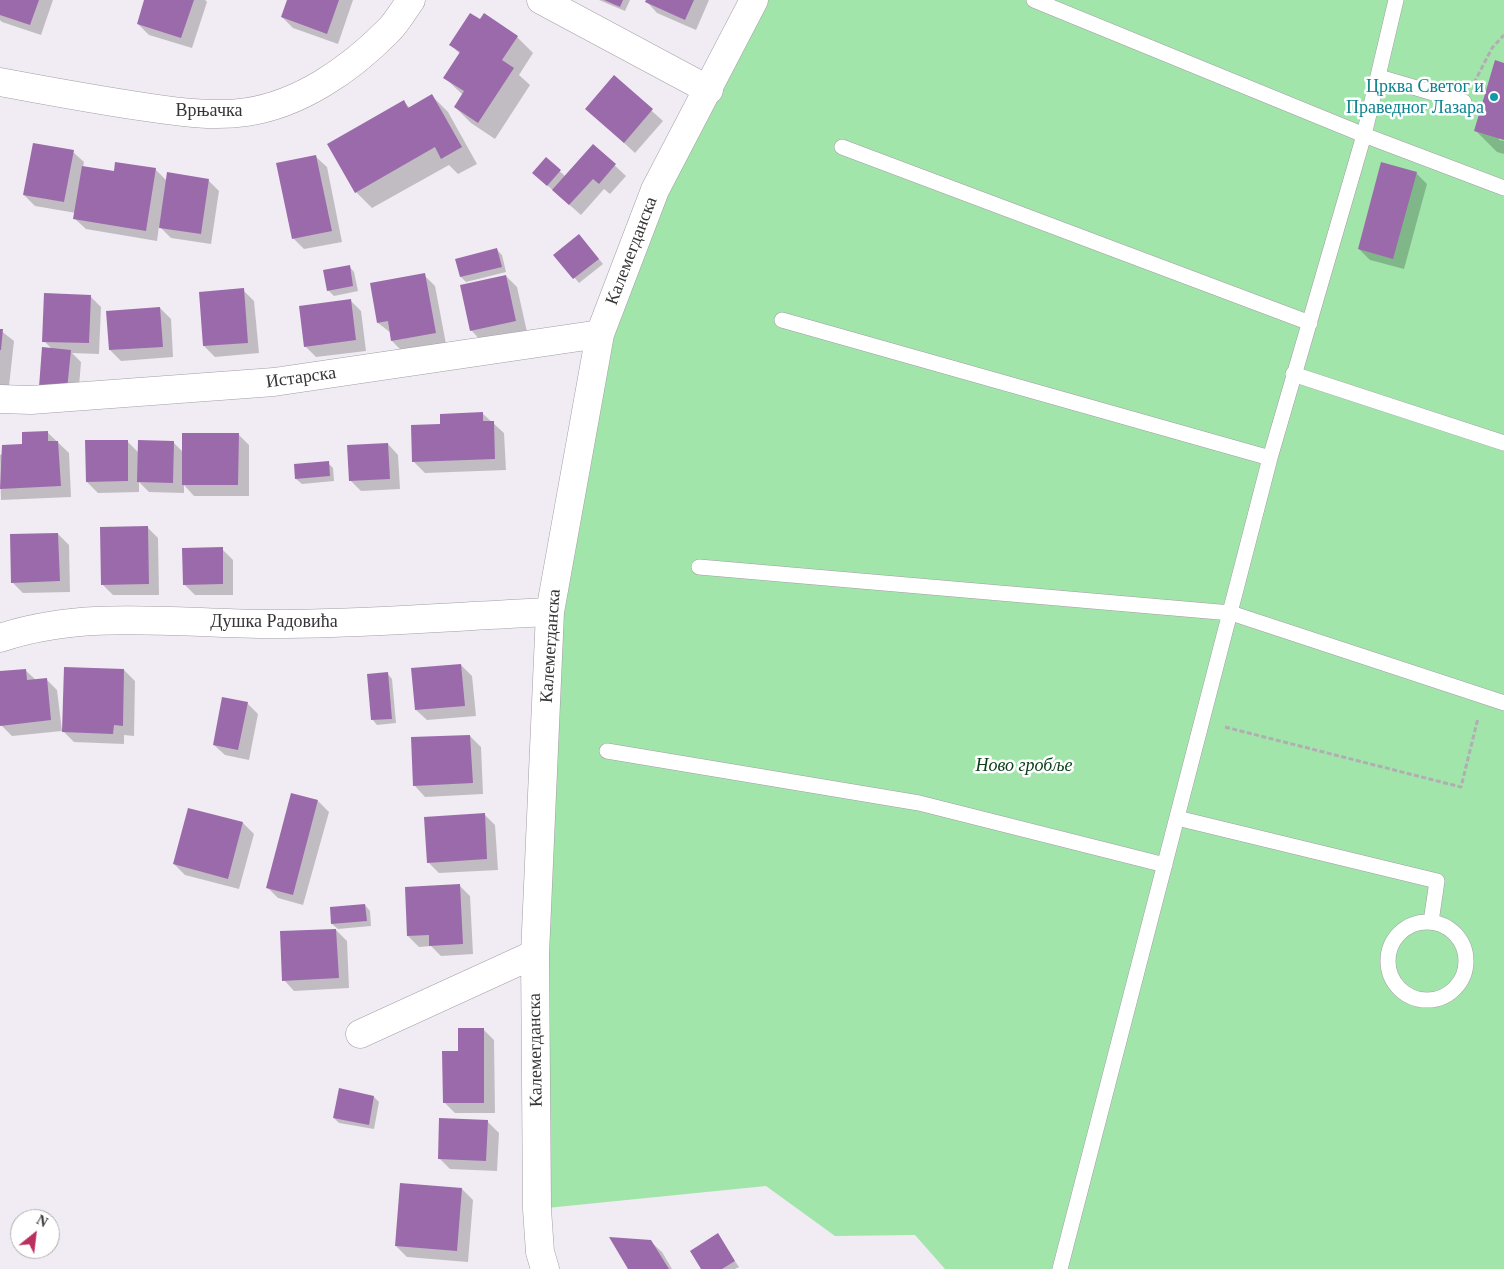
<!DOCTYPE html>
<meta charset="utf-8">
<style>
body{margin:0}
#map{position:relative;width:1504px;height:1269px;overflow:hidden;background:#f1ecf3;font-family:"Times New Roman",serif}
canvas{display:block}
.north{position:absolute;left:10px;top:1209px;width:50px;height:50px;box-sizing:border-box;background:#fff;border:1px solid #afaeaf;border-radius:50%;rotate:29deg;font-size:14px;font-weight:700;line-height:20px;text-align:center;color:#363437}
.north::after{content:'';display:block;margin:auto;width:18px;height:22px;background:#bc2e5d;clip-path:polygon(50% 0,100% 100%,50% 72%,0 100%)}
</style>
<div id="map">
<canvas width="1504" height="1269"></canvas>
<div class="north">N</div>
</div>
<script>
const context = document.querySelector('canvas').getContext('2d');
context.lineJoin = 'round';
function fillPath(path, color) { context.fillStyle = color; context.fill(path, 'evenodd'); }
function trace(path, color, width, dash) { context.strokeStyle = color; context.lineWidth = width; context.lineCap = dash ? 'butt' : 'round'; context.setLineDash(dash || []); context.stroke(path); }
function label(font, color, halo, rows, align = 'center') {
  context.font = font + ' "Times New Roman",serif'; context.lineWidth = 5; context.setLineDash([]); context.textBaseline = 'middle'; context.strokeStyle = halo; context.fillStyle = color; for (const [text, x, y, turn = 0] of rows) {
    context.save(); context.translate(x, y); context.rotate((+turn || 0) * Math.PI / 180); context.textAlign = isNaN(turn) ? turn : align; if (halo) context.strokeText(text, 0, 0); context.fillText(text, 0, 0); context.restore();
  }
}
fillPath(new Path2D(`
 M754,0H1504V1269H945L915,1235L835,1236L766,1186L537,1209L550,612L600,334Z`), '#a1e5ab');
fillPath(new Path2D(`
 M0,0H53L41,35L2,22L0,20Z
 M146,0H205L207,2L192,48L149,35L138,24Z
 M288,0H353L338,44L293,28L282,17Z
 M599,0H630L625,11Z
 M648,0H709L696,30L657,13L647,2Z
 M517,37L533,53L519,75L530,85L495,139L471,123L455,107L463,95L445,78L460,54L451,45Z
 M1504,64V138L1499,137V140L1504,141V154L1497,152L1476,131Z
 M614,77L663,121L635,153L587,109Z
 M432,96L448,112L477,164L458,174L449,165L372,208L356,192L404,102L410,108Z
 M593,145L626,176L610,194L604,189L581,215L539,178L546,159L565,176Z
 M73,152L84,162L83,167L115,172L155,169L167,181L208,180L219,191L211,244L171,238L159,226L157,241L86,229L75,219L76,213L35,206L24,195Z
 M316,157L327,167L342,242L304,249L293,238Z
 M1416,173L1427,184L1404,269L1370,260L1359,249Z
 M584,241L603,264L579,283L555,255Z
 M497,250L502,255L506,272L466,282L461,277L457,260Z
 M349,266L354,272L358,291L334,296L328,290Z
 M424,275L435,286L446,344L403,352L392,341L391,333L378,323Z
 M506,276L517,287L527,332L482,342L472,331L462,286Z
 M243,290L254,301L259,353L215,357L204,346L200,293Z
 M90,296L101,307L99,354L72,353L81,362L78,400L51,398L52,349L44,341Z
 M350,300L361,311L366,351L316,357L305,346Z
 M160,308L171,319L173,357L121,361L110,350Z
 M0,330L14,341L9,386L0,385Z
 M482,413L504,433L506,470L425,473L414,462L442,425Z
 M47,432L69,453L71,497L1,500L0,455Z
 M238,434L249,445V496H194L184,485V493L149,492L139,482V492L98,493L87,482L127,441L139,453L174,443L183,452Z
 M388,444L398,455L400,489L361,491L350,480Z
 M328,463L333,468L334,481L302,484L296,479Z
 M147,527L158,538L159,595H113L102,584Z
 M58,534L69,545L70,592L23,593L12,582Z
 M222,549L233,560V595H195L184,584Z
 M461,665L472,676L476,716L427,720L416,710Z
 M25,670L36,680L46,679L57,690L62,731L12,736L1,725L0,673Z
 M124,670L135,681L134,736L124,735V744L74,742L63,731Z
 M387,673L392,679L396,723L377,725L372,719Z
 M247,703L258,714L249,760L225,755L214,745Z
 M470,736L481,747L483,794L425,797L415,786Z
 M318,801L329,812L303,905L278,898L267,887Z
 M189,809L243,823L254,834L239,889L185,875L174,864Z
 M484,814L495,825L498,870L439,873L428,862Z
 M459,885L470,896L473,954L441,956L431,946L419,947L408,936Z
 M365,905L370,911L371,926L338,929L332,924Z
 M336,930L347,941L349,988L294,991L284,980Z
 M483,1029L494,1040L495,1113H455L444,1102L459,1052Z
 M374,1097L379,1102L374,1129L339,1123L334,1118Z
 M488,1122L499,1133L497,1171L450,1169L439,1158Z
 M462,1189L473,1200L468,1262L407,1257L396,1246Z
 M717,1235L739,1267L735,1269H702Z
 M650,1241L662,1252L672,1269H630Z`), '#0003');
fillPath(new Path2D(`
 M0,0H39L30,25L0,15Z
 M144,0H194L181,38L137,24Z
 M287,0H339L327,34L281,17Z
 M604,0H623L620,7Z
 M646,0H694L685,20L645,2Z
 M470,13L480,19L484,13L518,36L502,60L514,68L478,123L454,107L464,91L443,78L460,52L449,45Z
 M1495,60L1504,63V140L1474,131Z
 M614,75L653,109L624,143L585,109Z
 M432,94L462,147L441,159L435,147L355,193L327,144L404,100L408,108Z
 M33,143L74,150L64,202L23,195Z
 M593,144L616,164L599,184L593,179L569,205L552,190Z
 M316,155L332,231L292,239L276,163Z
 M546,157L561,170L547,186L532,173Z
 M115,162L156,168L146,231L73,219L82,166L114,171Z
 M1381,162L1417,172L1393,259L1358,249Z
 M167,172L209,179L201,234L159,228Z
 M579,234L599,259L573,279L553,255Z
 M497,248L502,267L460,277L455,259Z
 M350,265L353,286L327,291L323,270Z
 M425,273L436,333L391,341L388,321L377,323L370,283Z
 M506,275L516,321L470,331L460,285Z
 M244,288L248,343L203,346L199,292Z
 M44,293L91,295L89,343L42,342Z
 M351,299L356,340L304,347L299,306Z
 M160,307L163,347L109,350L106,311Z
 M0,329H3L1,350H0Z
 M42,347L71,350L67,390L39,387Z
 M483,412V421H494L495,459L412,462L411,425L440,424V414Z
 M48,431V441H58L61,486L0,489L2,445L22,444V432Z
 M182,433H239L238,485H182Z
 M85,440H128V481L86,482Z
 M138,440L174,441L173,483L137,482Z
 M388,443L390,479L349,481L347,445Z
 M329,461L330,476L295,479L294,464Z
 M148,526L149,584L101,585L100,527Z
 M58,533L60,581L11,583L10,534Z
 M223,547V584L183,585L182,548Z
 M461,664L465,706L415,710L411,668Z
 M64,667L124,669L123,726L114,725L113,734L62,732Z
 M26,669L27,680L47,678L51,720L0,726V671Z
 M388,672L392,719L371,720L367,674Z
 M222,697L248,702L238,750L213,745Z
 M470,735L473,783L413,786L411,737Z
 M291,793L318,800L293,895L266,888Z
 M188,808L243,822L228,879L173,864Z
 M485,813L487,859L427,863L424,817Z
 M460,884L463,944L429,946V935L407,936L405,887Z
 M365,904L367,921L331,924L330,907Z
 M336,929L339,978L282,981L280,931Z
 M458,1028H484V1103H443L442,1051H458Z
 M339,1088L374,1096L369,1125L333,1118Z
 M439,1118L488,1120L486,1161L438,1159Z
 M400,1183L462,1188L457,1251L395,1246Z
 M718,1233L735,1261L722,1269H701L690,1251Z
 M609,1237L651,1240L669,1269H628Z`), '#9b6aab');
const service = new Path2D(`
 M1034,0L1364,135L1504,188
 M1379,77L1464,102
 M842,147L1310,323
 M782,320L1270,458
 M1293,374L1504,443
 M699,567L1231,613L1504,703
 M607,751L919,803L1165,865
 M1177,818L1437,881L1431,922
 M1388 961a39 39 0 1 1 78 0a39 39 0 1 1-78 0Z
 M1060,1269L1270,458L1364,135L1396,0`);
const minor = new Path2D(`
 M541,0L709,90
 M0,82C48,91 97,100 145,107C178,112 214,117 247,112C300,104 349,70 386,33C396,24 403,11 411,0
 M0,399L31,400L274,382L600,334
 M0,638C92,607 191,626 286,624C374,623 462,616 550,612
 M360,1034L535,954
 M545,1269L540,1252L537,1209L535,954L550,612L600,334L655,190L754,0`);
trace(service, '#a29da4', 16);
trace(minor, '#a29da4', 29);
trace(new Path2D(`
 M1474,83L1492,48L1504,35
 M1225,727L1461,787L1478,718`), '#b1adb3', 3, [5, 2.5]);
trace(service, '#fff', 15);
trace(minor, '#fff', 28);
for (const [x, y, r, color] of [
 [1494,97,5,"#0f9aa8"]
]) { const dot = new Path2D(); dot.arc(x, y, r, 0, 2 * Math.PI); context.fillStyle = color; context.fill(dot); trace(dot, '#fff', 2); }
label('18px', '#0d838f', '#fff', [
 ["Црква Светог и",1484,87],
 ["Праведног Лазара",1484,108]
], 'right');
label('18px', '#363437', '#fff', [
 ["Врњачка",209,111],
 ["Калемегданска",632,251,-69],
 ["Истарска",301,378,-8],
 ["Душка Радовића",274,622],
 ["Калемегданска",551,646,-86],
 ["Калемегданска",536,1050,-91]
]);
label('italic 18px', '#093e18', '#fff', [
 ["Ново гробље",1024,766]
]);
</script>
